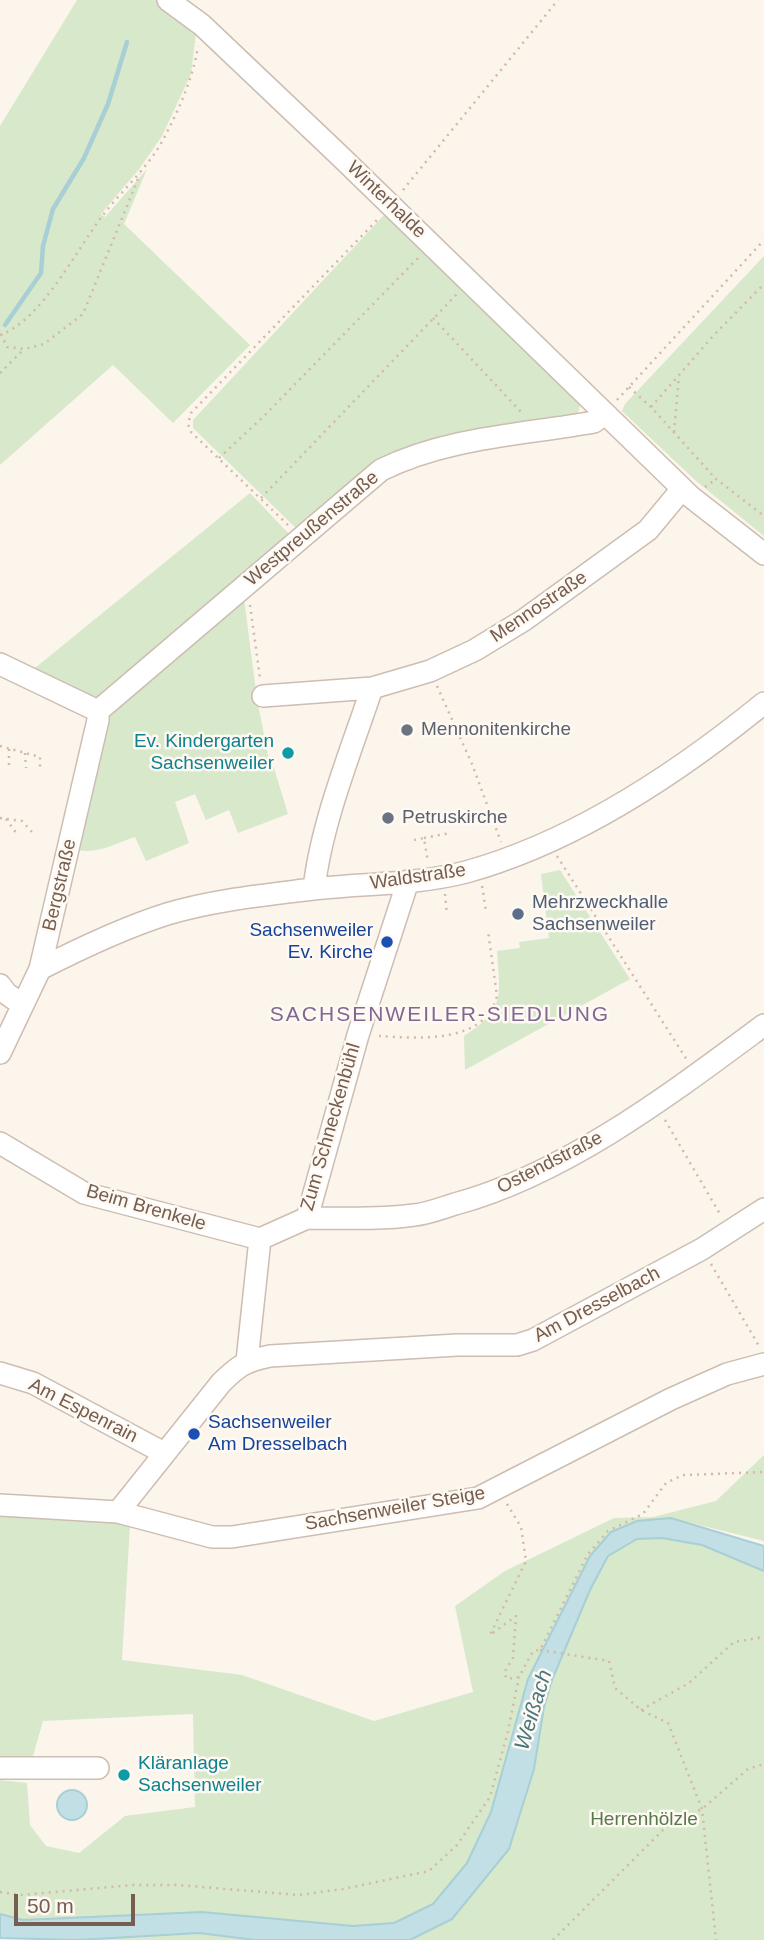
<!DOCTYPE html>
<meta charset="utf-8">
<style>
body{margin:0}
#map{position:relative;width:764px;height:1940px;overflow:hidden;background:#fbf5ec;font-family:Helvetica,sans-serif}
canvas{display:block}
.scale{position:absolute;left:14px;top:1894px;width:121px;height:32px;box-sizing:border-box;border:4px solid #755d50;border-top:0;padding-left:9px;font-size:21px;line-height:24px;white-space:nowrap;color:#755d50;-webkit-text-stroke:5px #fef9f2;paint-order:stroke}
</style>
<div id="map">
<canvas width="764" height="1940"></canvas>
<div class="scale">50 m</div>
</div>
<script>
const context = document.querySelector('canvas').getContext('2d');
context.lineJoin = 'round';
function fillPath(path, color) { context.fillStyle = color; context.fill(path, 'evenodd'); }
function trace(path, color, width, dash) { context.strokeStyle = color; context.lineWidth = width; context.lineCap = dash ? 'butt' : 'round'; context.setLineDash(dash || []); context.stroke(path); }
function label(font, color, halo, rows, align = 'center') {
  context.font = font + ' Helvetica,sans-serif'; context.lineWidth = 5; context.setLineDash([]); context.textBaseline = 'middle'; context.strokeStyle = halo; context.fillStyle = color; for (const [text, x, y, turn = 0] of rows) {
    context.save(); context.translate(x, y); context.rotate((+turn || 0) * Math.PI / 180); context.textAlign = isNaN(turn) ? turn : align; if (halo) context.strokeText(text, 0, 0); context.fillText(text, 0, 0); context.restore();
  }
}
fillPath(new Path2D(`
 M77,0H161L196,33L191,74L162,136L140,168L101,214L105,217L147,169L124,224L250,345L173,423L113,365L0,465V126Z
 M384,215L495,314L581,397L579,410L575,417L401,457L300,532L193,428V420Z
 M764,256V536L696,481L622,411L625,404Z
 M250,493L290,535L101,702L35,668Z
 M243,591L257,699L270,765H273L288,814L238,833L229,810L206,820L195,794L175,802L189,843L146,861L135,837C113,844 100,854 76,850L106,713Z
 M560,870L630,979L465,1070L464,1036C506,1009 500,996 497,951L520,948L519,942L549,938L541,874Z
 M764,1455V1541L671,1518L637,1521L611,1532L590,1556L570,1599L508,1756L491,1812L467,1863L434,1904L394,1923L352,1926L202,1912L23,1920L0,1914V1780L27,1783L30,1825L46,1846L79,1853L125,1816L195,1807L193,1714L43,1721L31,1763L0,1761V1512L76,1517L130,1525L122,1660L242,1675L374,1721L473,1692L455,1606L505,1571L614,1518L653,1517L716,1501Z
 M662,1538L702,1545L764,1571V1940H410L452,1919L509,1849L534,1769L544,1707L552,1680L590,1590L608,1556L637,1539Z
 M199,1933L255,1940H77Z`), '#d7e8cb');
const water = new Path2D(`
 M671,1518L764,1546V1571L702,1545L662,1538L637,1539L608,1556L590,1590L552,1680L544,1707L534,1769L509,1849L452,1919L410,1940H255L199,1933L77,1940L0,1938V1914L23,1920L202,1912L353,1926L394,1923L433,1904L467,1863L491,1812L528,1679L590,1556L611,1532L637,1521Z
 M57 1805a15 15 0 1 1 30 0a15 15 0 1 1-30 0Z`);
fillPath(water, '#c1dfe4');
trace(water, '#a8cfd5', 2);
trace(new Path2D(`
 M5,325L41,273L43,246L53,209L84,158L108,104L127,42`), '#a8cfd5', 4.5);
const minor = new Path2D(`
 M168,0L202,25L340,156L691,497L764,554
 M0,664L98,711
 M263,696L372,688
 M98,711L381,470C448,437 522,435 594,422L604,414
 M314,889C321,824 351,751 372,688L430,671L475,650L524,620L648,530L682,489
 M40,969C81,948 123,928 167,914C213,900 265,895 313,889C364,883 416,885 466,872C575,842 677,774 764,703
 M0,985L7,994L23,1005
 M0,1053L40,969L98,720V711
 M0,1143L84,1193L260,1239
 M307,1218C342,1218 378,1220 414,1215C427,1214 442,1208 455,1204C566,1174 672,1093 764,1025
 M247,1361L260,1239L307,1218L358,1035L408,881
 M0,1373L33,1383L164,1453
 M0,1505L118,1512L212,1537H232L478,1498L671,1399L727,1374L764,1364
 M118,1512L221,1383C239,1365 246,1361 270,1356L457,1345H517L533,1340L702,1249L764,1209
 M0,1768H98`);
trace(minor, '#cdbdb2', 24);
trace(new Path2D(`
 M403,190L558,0
 M433,318L522,413
 M1,334L7,347L24,349L44,344L83,314L140,174
 M0,335C42,320 76,250 103,215C123,189 150,166 165,136C180,107 193,78 198,46
 M0,373L22,351
 M629,387L651,407L716,479L764,516
 M617,400L764,240
 M651,407L714,335L764,284
 M674,432L679,376
 M219,458L264,416L419,257
 M705,487L716,479
 M261,498L457,294
 M288,525L191,432L188,424L191,413L378,219
 M250,605L260,678
 M437,686L472,764L501,842
 M0,746L40,757V770
 M9,749V768
 M25,753L26,768
 M0,818L22,821L32,832
 M6,819L17,834
 M424,838L450,833
 M414,840L424,838L428,862
 M557,856L687,1060
 M482,886L486,911
 M445,894L447,915
 M379,1036C416,1038 485,1045 497,996L488,931
 M665,1120L720,1214
 M711,1264L759,1346
 M507,1504L521,1527L526,1561L490,1635L516,1616L513,1658L504,1673L507,1679L519,1677L533,1651L540,1650L588,1554L608,1531L643,1514L666,1483L683,1475L764,1472
 M540,1650L609,1661L615,1688L641,1710L668,1723L702,1809L716,1940
 M641,1710L689,1683L734,1642L764,1637
 M0,1892L21,1895L133,1885H178L299,1895L343,1889L429,1871L457,1845L490,1797L508,1731L519,1677
 M553,1940L666,1827L702,1809L748,1769L764,1764`), '#d4b8a8', 2.5, [2, 5]);
trace(minor, '#fff', 21);
for (const [x, y, r, color] of [
 [407,730,7,"#6b7280"],
 [288,753,7,"#0f9aa8"],
 [388,818,7,"#6b7280"],
 [518,914,7,"#5c6f8a"],
 [387,942,7,"#1a4fb4"],
 [194,1434,7,"#1a4fb4"],
 [124,1775,7,"#0f9aa8"]
]) { const dot = new Path2D(); dot.arc(x, y, r, 0, 2 * Math.PI); context.fillStyle = color; context.fill(dot); trace(dot, '#fef9f2', 2.5); }
label('19px', '#755d50', '#fef9f2', [
 ["Winterhalde",386,200,44],
 ["Westpreußenstraße",312,529,-40],
 ["Mennostraße",539,607,-34],
 ["Waldstraße",418,877,-8],
 ["Bergstraße",60,885,-77],
 ["Zum Schneckenbühl",331,1127,-74],
 ["Ostendstraße",550,1163,-27],
 ["Beim Brenkele",146,1208,16],
 ["Am Dresselbach",597,1305,-28],
 ["Am Espenrain",83,1411,27],
 ["Sachsenweiler Steige",395,1509,-10]
]);
label('19px', '#5b616d', '#fef9f2', [
 ["Mennonitenkirche",421,730],
 ["Petruskirche",402,818]
], 'left');
label('19px', '#0d838f', '#fef9f2', [
 ["Ev. Kindergarten",274,742],
 ["Sachsenweiler",274,764],
 ["Kläranlage",138,1764,"left"],
 ["Sachsenweiler",138,1786,"left"]
], 'right');
label('19px', '#4e5e75', '#fef9f2', [
 ["Mehrzweckhalle",532,903],
 ["Sachsenweiler",532,925]
], 'left');
label('19px', '#164399', '#fef9f2', [
 ["Sachsenweiler",373,931],
 ["Ev. Kirche",373,953],
 ["Sachsenweiler",208,1423,"left"],
 ["Am Dresselbach",208,1445,"left"]
], 'right');
label('19px', '#587949', '#fef9f2', [
 ["Herrenhölzle",644,1820]
]);
context.letterSpacing = '2px';
label('21px', '#826890', '#fef9f2', [
 ["SACHSENWEILER-SIEDLUNG",440,1015]
]);
context.letterSpacing = '0px';
label('italic 21px', '#48777f', '#fef9f2', [
 ["Weißach",534,1710,-73]
]);
</script>
